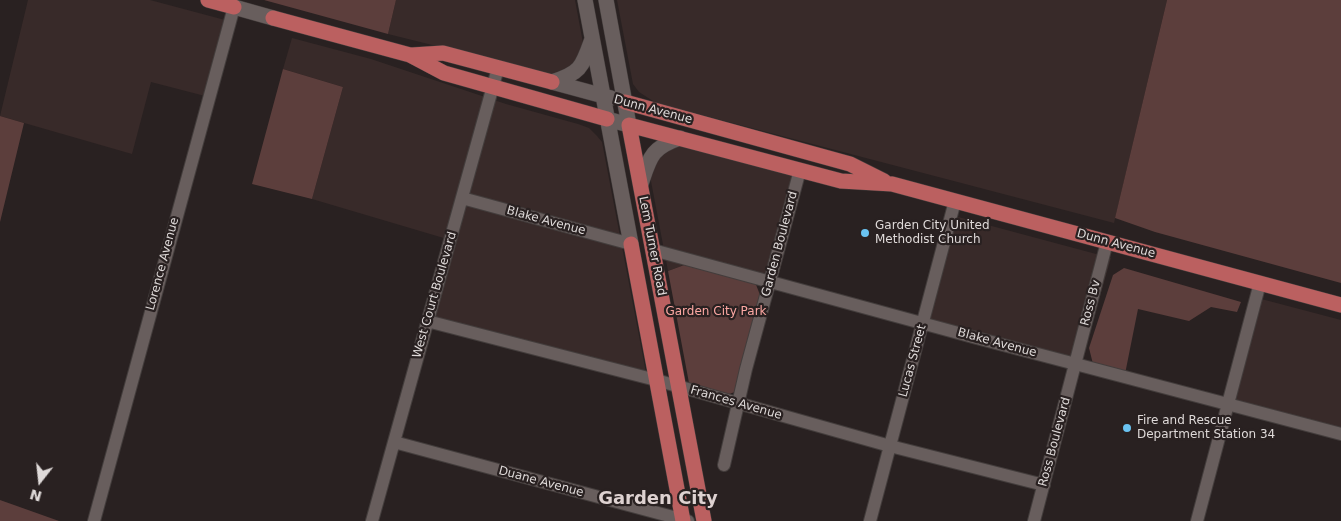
<!DOCTYPE html>
<style>
body{margin:0}
#map{position:relative;width:1341px;height:521px;overflow:hidden;background:#292121;font-family:"DejaVu Sans",sans-serif}
canvas{display:block}
.north{position:absolute;left:15px;top:456px;width:50px;height:50px;-webkit-text-stroke:4px #292121;paint-order:stroke;rotate:196deg;font-size:14px;font-weight:700;line-height:20px;text-align:center;color:#dfdad9}
.north::after{content:'';display:block;margin:auto;width:18px;height:22px;background:#dfdad9;clip-path:polygon(50% 0,100% 100%,50% 72%,0 100%)}
</style>
<div id="map">
<canvas width="1341" height="521"></canvas>
<div class="north">N</div>
</div>
<script>
const context = document.querySelector('canvas').getContext('2d');
context.lineJoin = 'round';
function fillPath(path, color) { context.fillStyle = color; context.fill(path, 'evenodd'); }
function trace(path, color, width, dash) { context.strokeStyle = color; context.lineWidth = width; context.lineCap = dash ? 'butt' : 'round'; context.setLineDash(dash || []); context.stroke(path); }
function label(font, color, halo, rows, align = 'center') {
  context.font = font + ' "DejaVu Sans",sans-serif'; context.lineWidth = 4.5; context.setLineDash([]); context.textBaseline = 'middle'; context.strokeStyle = halo; context.fillStyle = color; for (const [text, x, y, turn = 0] of rows) {
    context.save(); context.translate(x, y); context.rotate((+turn || 0) * Math.PI / 180); context.textAlign = isNaN(turn) ? turn : align; if (halo) context.strokeText(text, 0, 0); context.fillText(text, 0, 0); context.restore();
  }
}
fillPath(new Path2D(`
 M28,0H150L225,20L205,96L151,82L132,154L0,116Z
 M396,0H575L583,43L580,58L564,73L549,74L388,34Z
 M617,0H1167L1114,223L656,103L639,92L633,84Z
 M292,38L371,59L506,104L578,124L589,128L597,136L602,142L648,383L423,324L447,239L312,199L343,87L283,69Z
 M672,146H683L803,176L778,278L687,264L668,271L650,176L652,164Z
 M947,214L1111,258L1081,362L920,318Z
 M1250,296L1341,320V431L1224,400Z`), '#382a29');
fillPath(new Path2D(`
 M264,0H396L388,34Z
 M1167,0H1341V283L1155,232L1115,218Z
 M283,69L343,87L312,199L252,184Z
 M0,116L24,123L0,222Z
 M687,264L755,282L760,295L737,391L727,395L689,383L668,271Z
 M1124,268L1241,302L1237,312L1211,307L1189,321L1138,309L1125,374L1093,364L1089,348L1113,275Z
 M0,500L59,521H0Z`), '#5c3e3c');
const street = new Path2D(`
 M462,198L631,244
 M653,250L973,337L1341,434
 M427,321L656,380L890,446L1044,485
 M394,442L688,521
 M724,465L746,369L800,170
 M94,521L234,7
 M372,521L498,68
 M870,521L955,201
 M1034,521L1107,242
 M1197,521L1260,283`);
const secondary = new Path2D(`
 M585,0L631,244
 M606,0L629,125L607,119
 M234,7L273,18
 M552,82L611,98
 M552,82C581,73 582,67 592,39
 M641,184C650,157 651,148 680,138`);
const primary = new Path2D(`
 M208,0L234,7
 M273,18L410,55L444,73L607,119
 M412,55L443,53L552,82
 M625,102L850,164L884,181
 M631,244L683,521
 M704,521L629,125L841,181L892,184L1341,305`);
trace(street, '#433d3c', 14);
trace(secondary, '#433d3c', 16);
trace(primary, '#433d3c', 16);
trace(street, '#685e5d', 12);
trace(secondary, '#685e5d', 15);
trace(primary, '#bb6060', 15);
for (const [x, y, r, color] of [
 [865,233,5,"#6ac3f1"],
 [1127,428,5,"#6ac3f1"]
]) { const dot = new Path2D(); dot.arc(x, y, r, 0, 2 * Math.PI); context.fillStyle = color; context.fill(dot); trace(dot, '#292121', 2); }
label('12px', '#dfdad9', '#292121', [
 ["Dunn Avenue",653,110,15],
 ["Blake Avenue",546,221,15],
 ["Garden Boulevard",780,244,-75],
 ["Dunn Avenue",1116,244,15],
 ["Lem Turner Road",652,246,79],
 ["Lorence Avenue",163,264,-75],
 ["West Court Boulevard",435,295,-74],
 ["Ross Bv",1091,303,-75],
 ["Blake Avenue",997,343,15],
 ["Lucas Street",913,361,-75],
 ["Frances Avenue",736,403,16],
 ["Ross Boulevard",1055,442,-75],
 ["Duane Avenue",541,482,15]
]);
label('12px', '#dfdad9', '#292121', [
 ["Garden City United",875,226],
 ["Methodist Church",875,240],
 ["Fire and Rescue",1137,421],
 ["Department Station 34",1137,435]
], 'left');
label('12px', '#fda8a3', '#292121', [
 ["Garden City Park",716,312]
]);
label('bold 18px', '#ded2d1', '#292121', [
 ["Garden City",658,499]
]);
</script>
